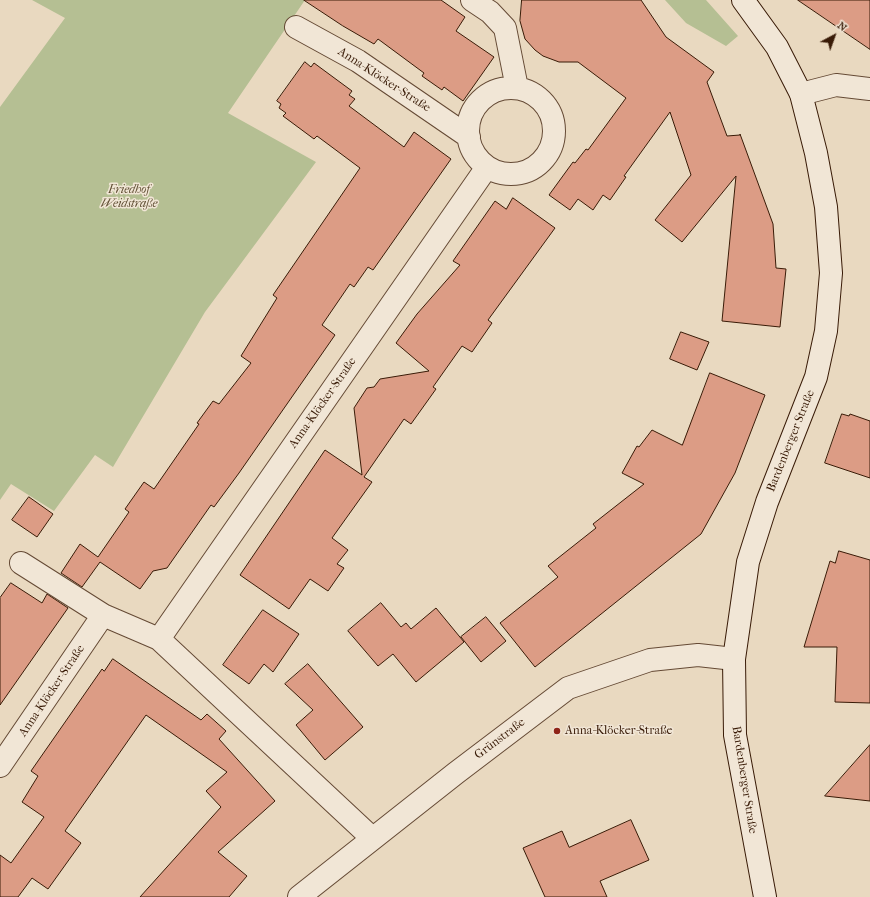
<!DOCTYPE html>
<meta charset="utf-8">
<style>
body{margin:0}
#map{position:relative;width:870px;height:897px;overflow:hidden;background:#e9d9c0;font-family:"IM FELL French Canon",serif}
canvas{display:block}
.north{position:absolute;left:814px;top:16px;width:40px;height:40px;-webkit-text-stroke:3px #f1e6d6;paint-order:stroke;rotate:41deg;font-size:11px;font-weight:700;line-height:16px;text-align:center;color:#391b07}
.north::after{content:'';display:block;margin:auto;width:14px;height:18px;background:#391b07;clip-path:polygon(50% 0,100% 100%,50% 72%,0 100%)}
</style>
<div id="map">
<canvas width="870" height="897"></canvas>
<div class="north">N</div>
</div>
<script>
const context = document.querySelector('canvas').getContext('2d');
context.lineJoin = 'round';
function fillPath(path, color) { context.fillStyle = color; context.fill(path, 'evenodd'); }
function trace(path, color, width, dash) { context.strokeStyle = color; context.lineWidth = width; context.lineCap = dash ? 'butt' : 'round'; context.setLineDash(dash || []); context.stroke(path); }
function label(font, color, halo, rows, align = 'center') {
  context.font = font + ' "IM FELL French Canon",serif'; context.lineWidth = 3; context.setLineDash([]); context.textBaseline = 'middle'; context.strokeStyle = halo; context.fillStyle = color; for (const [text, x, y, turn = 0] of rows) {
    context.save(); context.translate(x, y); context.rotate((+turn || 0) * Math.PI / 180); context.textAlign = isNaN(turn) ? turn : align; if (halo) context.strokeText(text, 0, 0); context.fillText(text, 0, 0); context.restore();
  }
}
fillPath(new Path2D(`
 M32,0H305L228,113L316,162L205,312L113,467L95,455L54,511L11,484L0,500V107L65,18Z
 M665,0H706L738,36L726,46L686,23Z`), '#b5bf93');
const building = new Path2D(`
 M304,0H441L465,17L456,31L494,57L463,101L444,87L442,90L422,76L424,73L378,39L374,44L343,26Z
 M522,0H641L666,37L714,72L707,82L727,136L740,135V134L773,224L776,268L786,269L780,327L722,321L736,176L682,242L655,220L691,175L670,112L624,176L626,177L610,200L603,195L593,210L578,199L570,210L549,195L573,162L575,163L586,149L588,150L626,98L578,62H559L543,56L535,50L525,39L520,21Z
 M798,0H870V49Z
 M305,62L311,67L314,63L352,91L349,95L355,99L349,106L404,147L414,132L451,159L373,270L368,267L354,287L350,284L322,325L335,335L239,473L214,507L211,505L167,568L153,571L140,589L100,562L82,587L61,573L80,544L98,557L129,512L125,509L144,482L154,489L199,424L197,423L213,401L219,404L251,363L241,356L277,298L273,295L360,168L317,136L314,139L283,116L286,113L279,108L281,104L277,101Z
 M513,198L555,228L488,320L492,323L472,352L462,346L433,387L436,389L411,424L404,419L364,477L372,482L332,538L348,550L337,564L344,568L328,591L310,579L289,609L240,575L325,450L362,475L354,408L367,388L374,387L380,379L429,371L396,343L417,314L460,265L453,261L495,201L506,209Z
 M681,332L709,342L697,370L670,359Z
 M710,373L765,395L735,473L701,534L535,667L500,623L558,577L548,566L596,528L593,524L644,484L622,473L637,446L639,447L652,430L682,445Z
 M842,414L849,416L850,414L870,421V478L825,463Z
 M29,497L53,514L37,537L12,520Z
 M839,551L870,560V703L835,702L837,647H804L830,561L835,563Z
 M11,583L42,603L47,594L68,608L0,705V598Z
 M381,603L401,627L406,623L411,629L436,608L464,642L416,682L393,654L378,666L348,631Z
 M263,610L299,634L273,672L264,664L249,684L223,665Z
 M486,617L506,641L481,662L461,637Z
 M113,659L201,720L207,714L226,731L219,739L275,801L218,852L247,876L229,897H140L221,807L206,791L227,772L146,715L65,831L81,843L48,889L32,878L18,897H0V855L11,863L44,817L22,802L38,776L31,771L102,669L104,671Z
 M308,664L363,727L325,760L296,725L313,710L285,684Z
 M870,745V801L825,796Z
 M631,820L649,860L600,881L607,897H545L523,848L562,831L569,847Z`);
fillPath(building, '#dc9c85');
trace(building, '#391b07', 1);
const minor = new Path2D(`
 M472,0L490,12L505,28L517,88
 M296,27L358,61L469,137
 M468 131a43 43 0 1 1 86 0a43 43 0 1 1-86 0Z
 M801,94L836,85L870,89
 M21,563L103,615
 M0,766L103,615L159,639
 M372,838L159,639L487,167
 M299,897L456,773L568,688L650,660L698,655L734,659`);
const secondary = new Path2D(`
 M743,0L777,47L801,94L816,153L826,207L831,273L826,331L816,377L767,502L748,562L734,659L735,735L765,897`);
trace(minor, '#654a35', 24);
trace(secondary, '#391b07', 24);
trace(minor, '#f1e6d6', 22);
trace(secondary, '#f1e6d6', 22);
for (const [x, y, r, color] of [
 [557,731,4,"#8f2418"]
]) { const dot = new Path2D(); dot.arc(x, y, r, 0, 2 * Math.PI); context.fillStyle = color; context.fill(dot); trace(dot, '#f1e6d6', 1.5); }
label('12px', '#391b07', '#f1e6d6', [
 ["Anna-Klöcker-Straße",384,80,33],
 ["Anna-Klöcker-Straße",323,403,-55],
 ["Bardenberger Straße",791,441,-68],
 ["Anna-Klöcker-Straße",52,691,-56],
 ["Grünstraße",500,739,-37],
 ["Bardenberger Straße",744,780,81]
]);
label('italic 12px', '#5e4c31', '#f1e6d6', [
 ["Friedhof",129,190],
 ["Weidstraße",129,204]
]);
label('12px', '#391b07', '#f1e6d6', [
 ["Anna-Klöcker-Straße",565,731]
], 'left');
</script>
